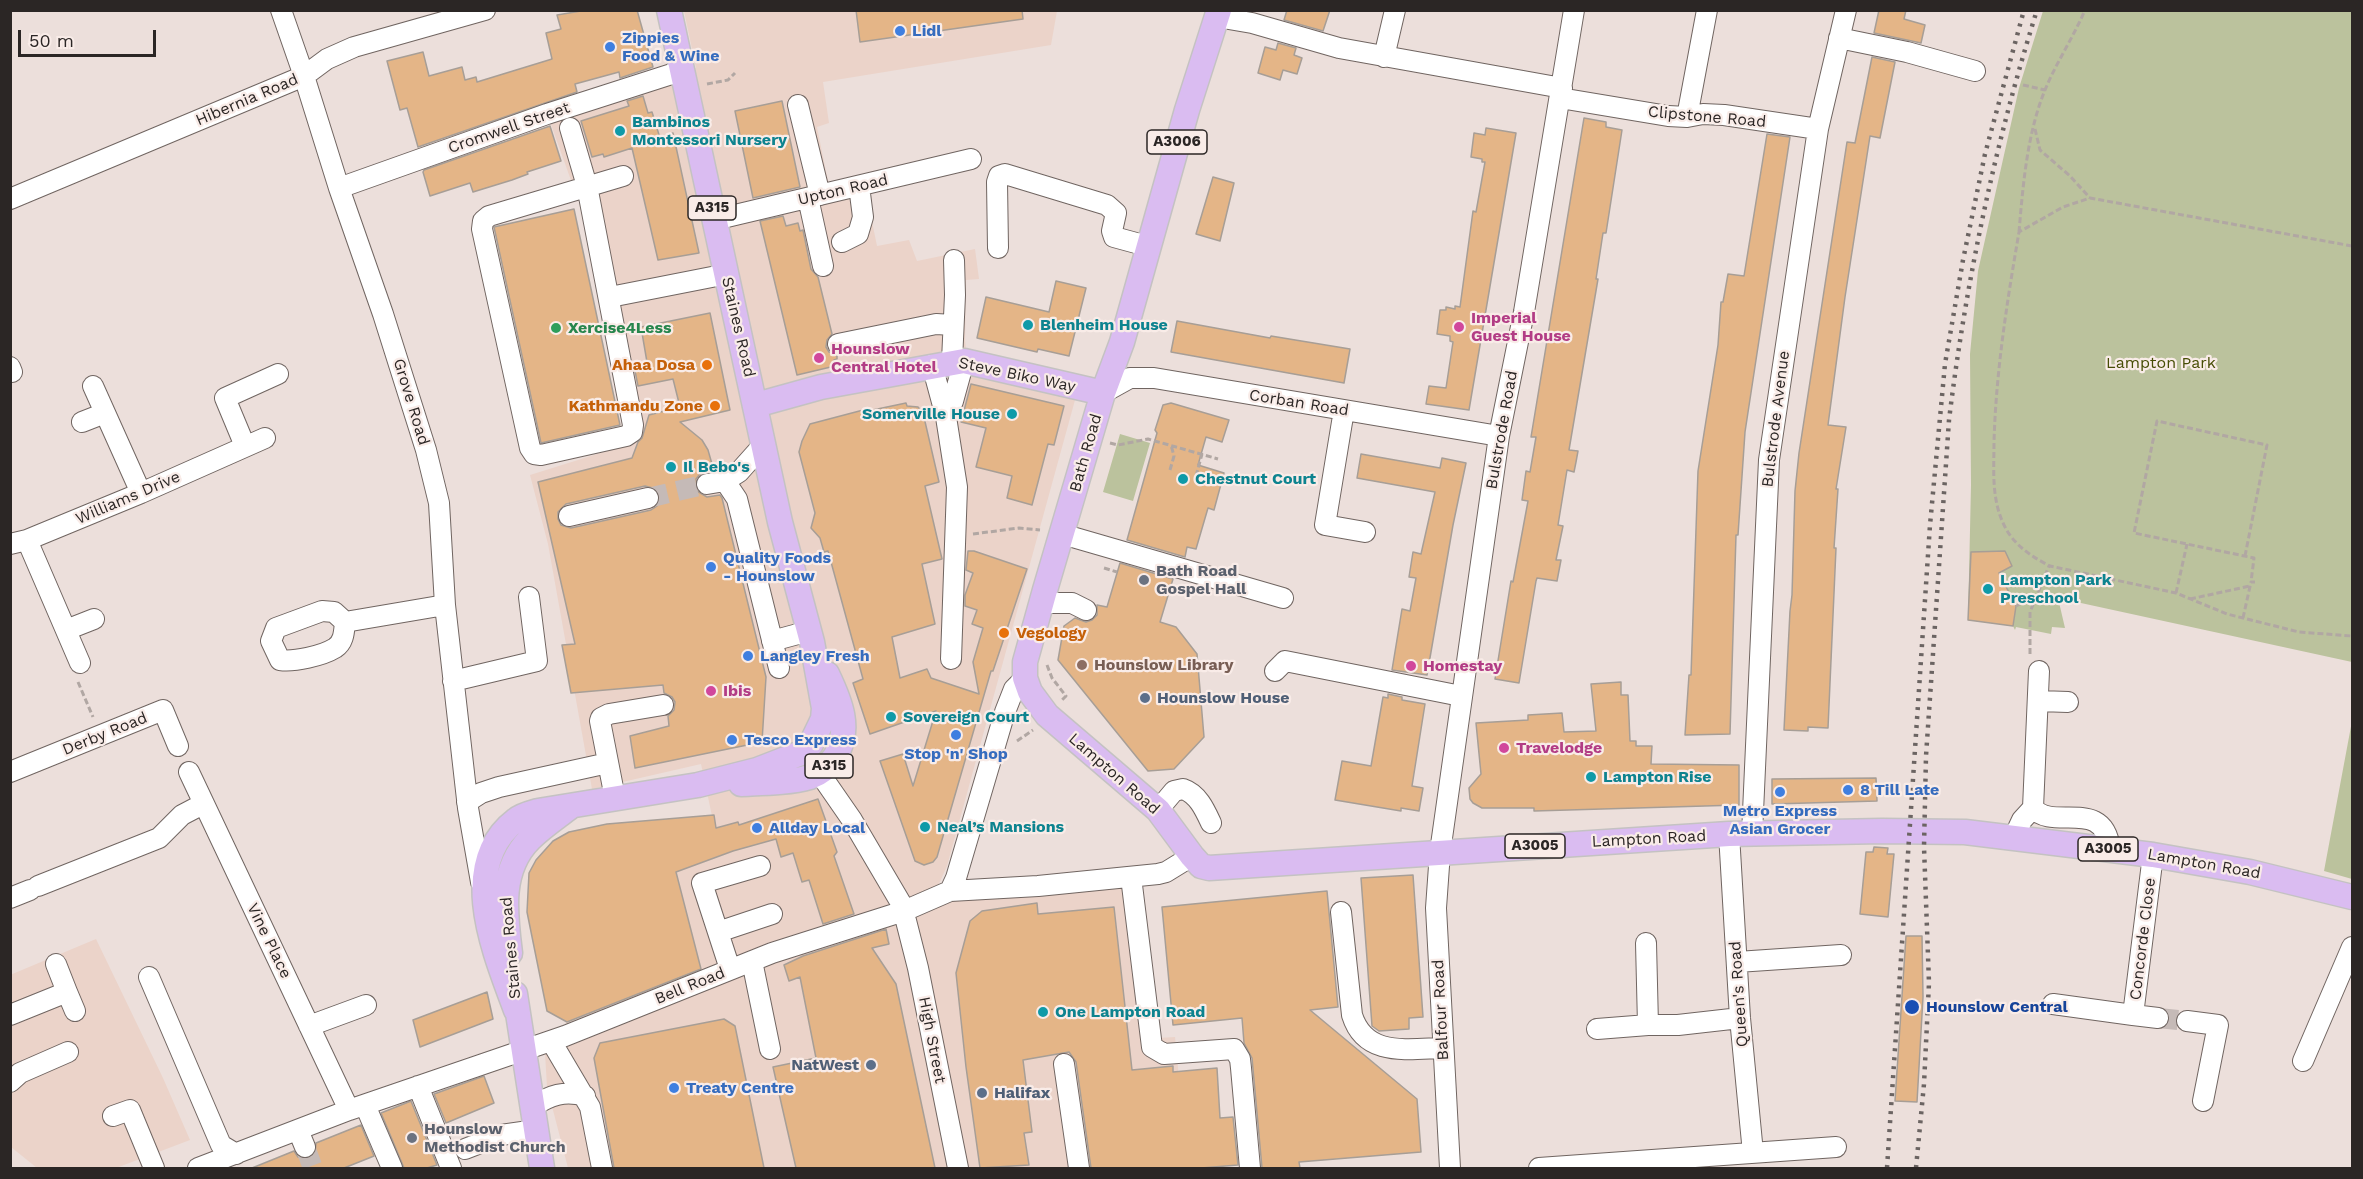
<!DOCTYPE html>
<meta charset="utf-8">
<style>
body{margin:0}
#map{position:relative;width:2363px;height:1179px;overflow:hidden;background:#ecdfdb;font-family:"Work Sans",sans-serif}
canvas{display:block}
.frame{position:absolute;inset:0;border:12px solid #2b2625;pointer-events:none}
.scale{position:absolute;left:18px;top:30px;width:138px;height:27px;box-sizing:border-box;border:3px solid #2b2625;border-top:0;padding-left:8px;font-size:18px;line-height:21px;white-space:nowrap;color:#2b2625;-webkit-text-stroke:4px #f9ece8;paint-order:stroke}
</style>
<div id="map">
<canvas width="2363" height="1179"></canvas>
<div class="frame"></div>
<div class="scale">50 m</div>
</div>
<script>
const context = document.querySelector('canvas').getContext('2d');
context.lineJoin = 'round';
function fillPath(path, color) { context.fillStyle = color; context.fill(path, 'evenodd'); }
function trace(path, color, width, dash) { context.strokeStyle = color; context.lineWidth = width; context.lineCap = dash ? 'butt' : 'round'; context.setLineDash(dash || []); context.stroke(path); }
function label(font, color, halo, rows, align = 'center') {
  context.font = font + ' "Work Sans",sans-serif'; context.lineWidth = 4.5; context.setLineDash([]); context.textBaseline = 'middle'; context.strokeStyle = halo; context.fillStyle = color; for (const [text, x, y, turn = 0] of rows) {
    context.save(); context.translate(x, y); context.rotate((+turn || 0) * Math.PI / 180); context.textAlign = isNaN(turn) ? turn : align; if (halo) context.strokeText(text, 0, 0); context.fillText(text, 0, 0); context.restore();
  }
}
fillPath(new Path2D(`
 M684,11H1057L1051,45L823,82L829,123L817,127L832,201L866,192L877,246L909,240L917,261L975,249L979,279L966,280L965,341L970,373L1075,400L947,866L938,886L956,899L1125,886L1141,1039L1175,1037L1188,1168H568L547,1087L545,1053L567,1022L701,970L676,872L712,816L701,764L592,789L548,544L530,475L642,440L595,183L573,186L549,119L696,68Z
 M96,939L163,1078L190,1140L116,1168H37L11,1147L10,975Z`), '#ebd3c9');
fillPath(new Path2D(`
 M2043,11H2352V662L2058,598L2065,628L2052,627L2051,634L2016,627L2015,630L2013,626L1968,620L1971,485L1970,354L1978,271L2019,88Z
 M1120,434L1150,443L1133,501L1103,492Z
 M2352,721V879L2324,871Z`), '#bbc29d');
const building = new Path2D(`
 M587,10H637L653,67L620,78L619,72L575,84L577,92L418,147L407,108L400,110L387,61L423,52L429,76L462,67L465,80L476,77L477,82L552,59L546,33L561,29L557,15Z
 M856,10H1022L1023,19L860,42Z
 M1287,10H1330L1323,31L1284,20Z
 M1879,10H1906L1904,19L1925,25L1921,43L1874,33Z
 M1278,43L1296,48L1294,55L1302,58L1297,74L1283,70L1280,80L1258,73L1265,47L1276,50Z
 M1872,57L1895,62L1880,138L1870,136L1845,297L1828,425L1846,427L1836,489H1838L1834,548H1836L1828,728L1808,727V731L1784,730L1790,611L1792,595L1795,491L1799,453L1847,142L1855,143Z
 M643,96L648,113L652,112L660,138L673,133L699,253L658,260L632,148L604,157L603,154L592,157L581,121L629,106L627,101Z
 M782,101L800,187L753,198L735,111Z
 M1584,118L1606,122V127L1622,130L1606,233H1603L1596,279H1598L1569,450L1578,451L1576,462L1574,472L1567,470L1558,525L1563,526L1556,560H1561L1557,581L1537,578L1536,581L1519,683L1495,679L1511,581L1513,582L1528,501L1522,500L1526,471L1530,472L1536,437H1531Z
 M550,126L561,161L527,172L528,174L512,180L473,192L470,183L430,196L423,172L424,170Z
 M1486,128L1516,133L1469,410L1426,404L1429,386L1446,388L1453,342L1450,341V336L1437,334L1440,310H1446V307L1455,309V306L1460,307L1473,211L1476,212L1485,162H1482V159L1471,157L1474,133L1485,135Z
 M1767,134L1790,137L1745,432L1738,535H1736L1730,734L1685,735L1689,675H1691L1698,471L1718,345L1721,302H1723L1728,274L1744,276Z
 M1213,177L1234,183L1220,241L1196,234Z
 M574,209L620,425L541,443L494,227Z
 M783,216L786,226L798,223L800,231L803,230L811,269L818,277L832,334L827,340L826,347L829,352L837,356V359L834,360L835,366L797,375L760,221Z
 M1056,281L1086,288L1069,356L1038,349L1037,352L977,338L986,297L1049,312Z
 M710,313L730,410L680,422L702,440L708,450L712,464L711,471L700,474L696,479L697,491L707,497L720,495L722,498L766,677L762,742L635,768L630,736L669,726L668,716L674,710L675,702L672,697L664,693L663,685L571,693L562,645L575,644L538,482L632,458L638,442L642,438L649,415L680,407L673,379L638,386L635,371L648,368L641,327ZM645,486L656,489L660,496L657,506L651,510L571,528L561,525L558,519V512L566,504Z
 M1177,321L1270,338L1271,336L1350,349L1344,383L1171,352Z
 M971,384L1064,406L1054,445L1048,444L1032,505L1007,498L1012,476L976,467L986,428L961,422Z
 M906,403L907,406L918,407L923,413L939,482L925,486L942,559L922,564L935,624L892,637L900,678L927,669L931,678L979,694L973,662L983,628L972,624L977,610L965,606V595L973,573L966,570L968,551H974L1027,569L993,671H991L937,857L933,862L924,865L915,861L880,761L903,754L913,786L936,711L870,734L853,683L863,679L828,551L824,552L820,538L811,528L815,513L799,452L802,441L810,424L867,409L868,411Z
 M1171,403L1229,420L1222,442L1206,437L1198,465L1224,473L1214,510L1208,508L1196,549L1187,547L1185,557L1127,540L1157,433L1155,430L1163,405Z
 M1361,454L1440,468L1442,458L1466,463L1453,525L1427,675L1392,670L1402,609L1410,611L1416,578L1409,577L1413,552L1421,554L1435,492L1357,478Z
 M2005,551L2012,566L1999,573L2016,606L2013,626L1968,620L1971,552Z
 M1120,563L1173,579L1160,622L1176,627L1197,654L1204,737L1174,769L1148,771L1058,660L1064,626L1075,618L1086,622L1092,620L1097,615V605L1107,607Z
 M1621,682V695H1628L1630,741H1636V746H1652L1651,764L1739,765V805L1534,811V808H1482L1473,803L1470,799L1469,788L1481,774L1476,723L1528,720V715L1562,713L1564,732L1596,731L1591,684Z
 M1388,694L1402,697V700L1425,704L1412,786L1423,788L1419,811L1401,808V811L1335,800L1342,761L1371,766L1383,697L1388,698Z
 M1876,778L1877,801L1772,804V779Z
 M818,799L837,852L834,856L854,914L823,924L809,880L802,882L793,853L781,857L776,839L733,851L676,872L701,969L567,1022L547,1011L527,912L529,873L536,860L553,841L569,832L607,824L714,815L716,828L738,822L739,825Z
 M1874,847L1888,848L1887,854H1894L1888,917L1860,914L1866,852H1873Z
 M1413,875L1423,1017L1409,1018V1029L1379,1031L1372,1026L1361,878Z
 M1327,891L1338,1007L1310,1010L1417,1099L1421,1152L1299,1162L1300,1168H1262L1252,1058L1244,1043L1242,1018L1173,1025L1162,907Z
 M1037,903L1038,914L1114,907L1132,1070L1173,1066V1072L1217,1068L1220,1118L1233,1117L1238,1165L1201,1168H1091L1076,1062L1069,1052L1023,1060L1032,1132L1024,1133L1029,1165L980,1168L966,1067L956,973L970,921L982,911Z
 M886,929L889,944L872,948L896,984L935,1168H796L773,1067L816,1058L800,977L789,981L784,965L803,956Z
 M1906,936H1922L1923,997L1917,1102L1895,1101Z
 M487,992L493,1019L420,1047L413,1020Z
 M724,1019L735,1026L764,1168H614L594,1058L600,1043Z
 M484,1076L494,1103L446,1123L434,1094Z
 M411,1101L437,1165L427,1168H404L381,1113Z
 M361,1125L374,1156L344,1168H252L294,1151L298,1157L309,1158L315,1154L316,1143Z`);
fillPath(building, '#e4b587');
trace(building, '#a79e96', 1.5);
trace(new Path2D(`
 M648,498L707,484
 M2158,1018L2187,1021
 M305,1147L313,1168`), '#c5bab7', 20, [20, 10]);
const minor = new Path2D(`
 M281,10L304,76L339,188L383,314L426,450L439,503L445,605L468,808L481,882
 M1217,17L1252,23L1339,48L1562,88
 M1839,38L1907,52L1975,71
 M1384,57L1395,10
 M1560,98L1668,116L1687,117L1703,114L1724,115L1818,129
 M798,105L820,195
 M1687,117L1707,10
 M570,128L587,186L633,425L632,432L626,436L541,455L534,454L530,448L482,229L483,221L489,216L623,176
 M339,188L547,114L681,71
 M808,198L823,266
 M10,199L304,76L327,59L354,47L485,10
 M714,220L971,159
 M842,242L858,234L863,217L859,186
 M998,248L997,182L999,176L1005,174L1107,205L1116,213L1112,231L1114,237L1147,246
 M610,297L727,274
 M838,344L936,324L953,325
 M952,361L955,295L954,260
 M932,365L946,417L957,487L951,659
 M10,367L12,372
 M93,386L141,493
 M1103,393L1130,378H1154L1499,436
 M1344,410L1325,525L1365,532
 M946,417L953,401L964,361
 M82,422L105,413
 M245,446L225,398L278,374
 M725,481L737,499L779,668
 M707,484L725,481L739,472L764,444
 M569,516L648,498
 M1062,534L1283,598
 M27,540L80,663
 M10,544L27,540L141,493L265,438
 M1042,603H1072L1086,610
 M345,622L334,612L322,611L276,628L271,641L280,660C294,662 322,656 335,648C344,642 344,632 345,622L445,605
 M66,630L94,619
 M772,641L809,631
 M1275,671L1285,661L1461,696
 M453,681L537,661L529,597
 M2039,701L2068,702
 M10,772L163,710L178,746
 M189,772L349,1110
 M825,781L852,820L902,905L918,968L958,1168
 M615,798L600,721L601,718L609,714L663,705
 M467,802L481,793L499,787L608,763
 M2033,808C2053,832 2104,796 2110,849
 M1158,810L1174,791L1183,789C1198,794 1205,810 1211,823
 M1729,834L1740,1018L1753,1153
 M1752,834L1769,460L1818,129L1846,10
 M2014,837L2022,820L2033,808L2039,671
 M1131,877L1152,1047L1164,1054L1234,1049L1240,1059L1241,1068L1250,1168
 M38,886L159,838L182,815L203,804
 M950,891L956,878L1005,712L1014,689L1025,678
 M10,898L30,890
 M1341,912L1352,1015C1365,1057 1406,1049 1443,1048
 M718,932L772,914
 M1646,943L1648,1025H1678L1740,1018
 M752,961L770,1049
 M1737,962L1841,955
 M730,969L702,883L760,866
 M149,977L221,1145L236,1154
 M67,992L75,1011
 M2053,1004L2133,1015L2153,855
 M10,1015L67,992L56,964
 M2133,1015L2158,1018
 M2187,1021L2218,1025L2203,1101
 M309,1026L366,1005
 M1597,1029L1648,1025
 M551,1041L590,1107L602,1168
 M2303,1061L2352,947
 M1064,1064L1079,1168
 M10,1082L20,1073L68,1052
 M418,1086L451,1168
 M365,1105L392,1168
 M532,1107C550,1095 565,1090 585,1096
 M113,1116L130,1110L154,1168
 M298,1130L305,1147
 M465,1149L501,1135L536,1130
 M198,1168L349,1110L565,1036L772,953L904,911L950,891L1038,886L1158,874L1166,872L1192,856
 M1450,1168L1436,908L1440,852L1499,436L1524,312L1574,10
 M1539,1168L1836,1147`);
const major = new Path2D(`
 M1219,10L1187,110L1122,342L1103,393L1045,590L1025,662V678L1030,692L1047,715L1158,810L1192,856L1201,866L1209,868L1729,834L1882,831L1965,832L2153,855L2250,872L2352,897
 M756,405L821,387L964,361L1103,393
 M741,784C763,783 789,783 810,777C821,773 829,766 835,757C852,729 840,701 827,674
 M510,953C505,913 499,870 530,839C542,827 557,817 570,807
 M515,994L542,1168
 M516,1010C495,953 457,865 516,820C522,815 531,813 538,811L698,785L757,770L801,753L811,744L823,719L824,708L812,642L780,522L669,10`);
trace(minor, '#706561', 22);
trace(major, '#c4c2c2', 27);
trace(new Path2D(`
 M707,84L728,80L735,73
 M2023,85L2045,90
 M2035,129L2040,150L2070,176L2090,198
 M2019,232C2023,185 2027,134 2045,90C2056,63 2073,38 2085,10
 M2352,246L2090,198L2063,207L2019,232C2007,302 1996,371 1994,442C1994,471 1991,500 2005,527C2014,545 2032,557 2050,566L2176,593L2227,614L2299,632L2352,636
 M1110,443L1118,445L1148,439L1218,459
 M1170,470L1174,456L1171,445
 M1196,476L1202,454
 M973,534L1019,528L1040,530
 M2245,556L2267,445L2157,421L2134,533L2254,558L2251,582
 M1104,568L1117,572
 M2176,593L2187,544
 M2190,599L2250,586
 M2016,606L2035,596
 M2243,618L2251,582H2255
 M2030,654V612L2049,566
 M1047,665L1052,678L1066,696L1061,701
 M78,682L93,717
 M1017,741L1033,730`), '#b1a7a3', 3, [6, 3]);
trace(minor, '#fff', 20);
trace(major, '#dabcf1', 24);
trace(new Path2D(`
 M1887,1168L1930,525L1945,364L1963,260L1985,154L2024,10
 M1916,1168L1924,1084L1929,983L1924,847L1926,756L1949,420C1966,281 1995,144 2037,10`), '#6b6462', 4.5, [3, 6]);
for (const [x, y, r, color] of [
 [900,31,6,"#3f7fe0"],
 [610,47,6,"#3f7fe0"],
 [620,131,6,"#0f9aa8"],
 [1028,325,6,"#0f9aa8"],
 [1459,327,6,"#d1479c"],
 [556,328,6,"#2e9e5b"],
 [819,358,6,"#d1479c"],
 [707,365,6,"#e8710a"],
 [715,406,6,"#e8710a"],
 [1012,414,6,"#0f9aa8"],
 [671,467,6,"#0f9aa8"],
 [1183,479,6,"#0f9aa8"],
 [711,567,6,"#3f7fe0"],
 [1144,580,6,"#6b7280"],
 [1988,589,6,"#0f9aa8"],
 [1004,633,6,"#e8710a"],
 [748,656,6,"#3f7fe0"],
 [1082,665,6,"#8d6e63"],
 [1411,666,6,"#d1479c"],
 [711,691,6,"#d1479c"],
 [1145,698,6,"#5c6f8a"],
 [891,717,6,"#0f9aa8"],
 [956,735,6,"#3f7fe0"],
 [732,740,6,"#3f7fe0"],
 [1504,748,6,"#d1479c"],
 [1591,777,6,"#0f9aa8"],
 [1848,790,6,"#3f7fe0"],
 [1780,792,6,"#3f7fe0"],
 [925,827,6,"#0f9aa8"],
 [757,828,6,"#3f7fe0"],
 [1912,1007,8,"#1a4fb4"],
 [1043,1012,6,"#0f9aa8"],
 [871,1065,6,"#5c6f8a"],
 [674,1088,6,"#3f7fe0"],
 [982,1093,6,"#5c6f8a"],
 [412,1138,6,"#6b7280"]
]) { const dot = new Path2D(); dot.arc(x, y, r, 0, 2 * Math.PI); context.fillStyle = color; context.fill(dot); trace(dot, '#f9ece8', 2); }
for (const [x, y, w] of [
 [1177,142,60],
 [712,208,48],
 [829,766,48],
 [1535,846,60],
 [2108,849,60]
]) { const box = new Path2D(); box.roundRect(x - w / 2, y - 12, w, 24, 4.5); context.fillStyle = '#f9ece8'; context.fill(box); trace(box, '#2b2625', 1.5); }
label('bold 15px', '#2b2625', null, [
 ["A3006",1177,142],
 ["A315",712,208],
 ["A315",829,766],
 ["A3005",1535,846],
 ["A3005",2108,849]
]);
label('bold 16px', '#366cbe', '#f9ece8', [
 ["Lidl",912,31],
 ["Zippies",622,38],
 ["Food & Wine",622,56],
 ["Quality Foods",723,558],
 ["- Hounslow",723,576],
 ["Langley Fresh",760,656],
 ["Tesco Express",744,740],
 ["Stop 'n' Shop",956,754,"center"],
 ["8 Till Late",1860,790],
 ["Metro Express",1780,811,"center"],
 ["Asian Grocer",1780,829,"center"],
 ["Allday Local",769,828],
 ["Treaty Centre",686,1088]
], 'left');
label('16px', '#2b2625', '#f9ece8', [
 ["Hibernia Road",247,100,-23],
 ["Clipstone Road",1707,117,5],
 ["Cromwell Street",509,128,-19],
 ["Upton Road",843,190,-13],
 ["Staines Road",738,327,77],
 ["Steve Biko Way",1017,375,12],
 ["Grove Road",411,402,73],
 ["Corban Road",1299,403,9],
 ["Bulstrode Avenue",1776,419,-83],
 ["Bulstrode Road",1502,430,-80],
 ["Bath Road",1086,453,-74],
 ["Williams Drive",128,498,-23],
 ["Derby Road",105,734,-22],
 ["Lampton Road",1114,774,41],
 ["Lampton Road",1649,839,-3],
 ["Lampton Road",2204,864,10],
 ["Concorde Close",2143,939,-83],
 ["Vine Place",269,941,64],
 ["Staines Road",511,948,-95],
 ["Bell Road",690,986,-22],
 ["Queen's Road",1739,994,-94],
 ["Balfour Road",1441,1010,-93],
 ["High Street",932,1040,79]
]);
label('bold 16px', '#0d838f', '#f9ece8', [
 ["Bambinos",632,122],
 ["Montessori Nursery",632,140],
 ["Blenheim House",1040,325],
 ["Somerville House",1000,414,"right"],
 ["Il Bebo's",683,467],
 ["Chestnut Court",1195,479],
 ["Lampton Park",2000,580],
 ["Preschool",2000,598],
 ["Sovereign Court",903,717],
 ["Lampton Rise",1603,777],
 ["Neal’s Mansions",937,827],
 ["One Lampton Road",1055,1012]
], 'left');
label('bold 16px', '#b23c85', '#f9ece8', [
 ["Imperial",1471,318],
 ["Guest House",1471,336],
 ["Hounslow",831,349],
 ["Central Hotel",831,367],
 ["Homestay",1423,666],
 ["Ibis",723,691],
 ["Travelodge",1516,748]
], 'left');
label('bold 16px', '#27864d', '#f9ece8', [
 ["Xercise4Less",568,328]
], 'left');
label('16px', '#464d05', '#f9ece8', [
 ["Lampton Park",2161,363]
]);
label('bold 16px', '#c56008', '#f9ece8', [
 ["Ahaa Dosa",695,365],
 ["Kathmandu Zone",703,406],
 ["Vegology",1016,633,"left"]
], 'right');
label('bold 16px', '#5b616d', '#f9ece8', [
 ["Bath Road",1156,571],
 ["Gospel Hall",1156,589],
 ["Hounslow",424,1129],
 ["Methodist Church",424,1147]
], 'left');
label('bold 16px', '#785e54', '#f9ece8', [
 ["Hounslow Library",1094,665]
], 'left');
label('bold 16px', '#4e5e75', '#f9ece8', [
 ["Hounslow House",1157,698],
 ["NatWest",859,1065,"right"],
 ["Halifax",994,1093]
], 'left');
label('bold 16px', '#164399', '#f9ece8', [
 ["Hounslow Central",1926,1007]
], 'left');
</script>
